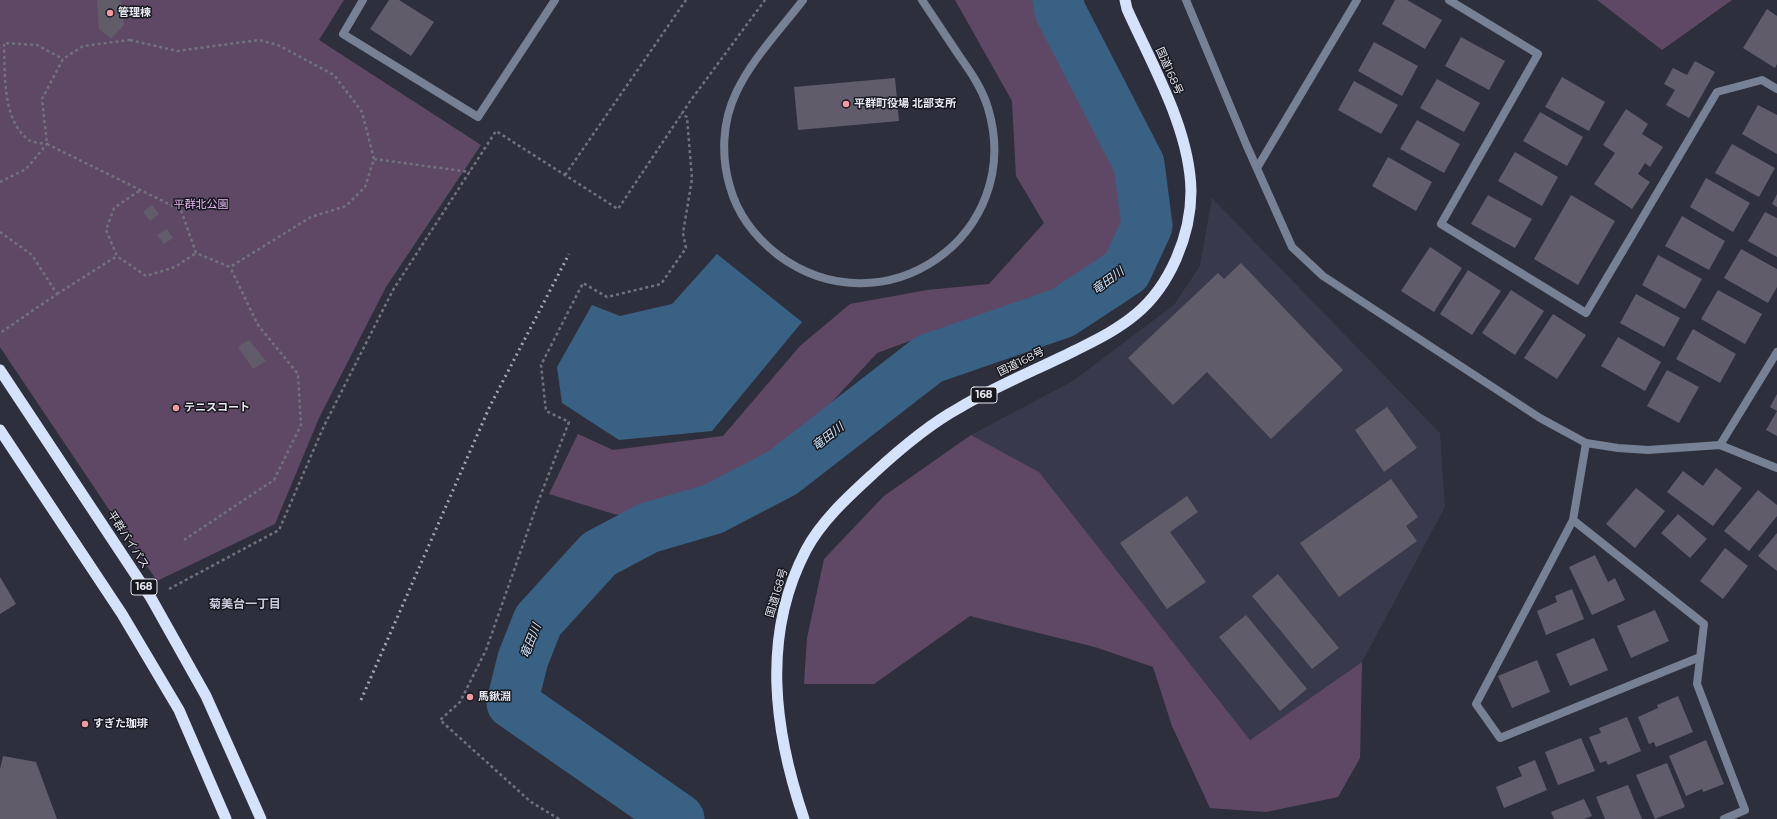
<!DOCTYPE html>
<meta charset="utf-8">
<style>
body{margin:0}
canvas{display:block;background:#2e2f3c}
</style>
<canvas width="1777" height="819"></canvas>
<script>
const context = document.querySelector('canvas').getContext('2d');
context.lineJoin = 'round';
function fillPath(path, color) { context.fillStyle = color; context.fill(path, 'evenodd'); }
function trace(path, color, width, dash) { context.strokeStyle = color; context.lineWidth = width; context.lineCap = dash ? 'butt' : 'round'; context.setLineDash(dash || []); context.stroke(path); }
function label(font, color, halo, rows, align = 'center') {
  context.font = font + ' Montserrat,"Noto Sans JP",sans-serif'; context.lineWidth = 3; context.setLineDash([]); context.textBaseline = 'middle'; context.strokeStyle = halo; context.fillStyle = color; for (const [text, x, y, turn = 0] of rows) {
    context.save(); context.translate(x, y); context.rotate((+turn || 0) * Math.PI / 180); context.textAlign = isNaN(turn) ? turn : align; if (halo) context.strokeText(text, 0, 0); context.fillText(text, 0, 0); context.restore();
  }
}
fillPath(new Path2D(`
 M1212,198L1440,433L1445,507L1362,662L1250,740L1039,472L971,435L1073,381L1174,305L1200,266Z`), '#38394c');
fillPath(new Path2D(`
 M0,0H344L319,40L481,145L386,287L319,418L275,524L157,581L0,347Z
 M955,0H1040L1041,14L1129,169L1134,225L1118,263L1058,302L976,333L926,335L877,353L784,454L723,492L650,519L614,514L549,494L578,434L613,450L723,436L800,346L850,304L927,290L989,284L1044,223L1016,176L1012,101Z
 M1597,0H1732L1662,50Z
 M971,435L1039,472L1250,740L1362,662L1360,758L1338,797L1266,812L1210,808L1172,726L1153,667L1095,647L970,616L874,684H804L807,638L824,559L884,496Z`), '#5f4865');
fillPath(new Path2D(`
 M717,254L802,322L712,431L619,440L562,403L557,367L592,305L620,316L672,304Z`), '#386183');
trace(new Path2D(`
 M679,819L512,703L523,659L538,621L599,554L648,528L713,509L782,473L929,359L1062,313L1126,271L1147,226L1139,164L1060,11L1058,0`), '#386183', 51);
fillPath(new Path2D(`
 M97,0H121L124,25L111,39L99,29Z
 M389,0H399L434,22L411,56L370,29Z
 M1395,0H1407L1442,20L1425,49L1382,24Z
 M1767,9L1777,16V64L1775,68L1743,48Z
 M1461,37L1505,61L1489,90L1445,66Z
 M1374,42L1418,66L1402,96L1358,71Z
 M1695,61L1715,72L1689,118L1666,105L1675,90L1664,84L1673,68L1687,75Z
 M1562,77L1605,102L1589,131L1545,107Z
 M895,78L899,121L798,130L794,87Z
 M1437,79L1480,103L1464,132L1420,108Z
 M1354,81L1398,105L1381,134L1338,110Z
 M1758,105L1777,115V154L1742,134Z
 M1626,109L1648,124L1642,134L1663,147L1650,167L1645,163L1638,174L1650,182L1632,209L1594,184L1615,153L1603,145Z
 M1540,112L1583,137L1567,166L1523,141Z
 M1417,120L1460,144L1444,173L1400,149Z
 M1732,144L1775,168L1759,197L1715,173Z
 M1515,152L1558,177L1542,206L1498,181Z
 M1388,157L1432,182L1416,211L1372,186Z
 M1706,178L1750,203L1733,232L1690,207Z
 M1777,194V207L1772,204Z
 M1488,195L1532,219L1515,248L1471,224Z
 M1571,195L1615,221L1578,285L1534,259Z
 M152,205L159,214L150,221L143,212Z
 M1765,212L1777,218V257L1748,241Z
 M1682,216L1725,241L1709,270L1665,246Z
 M167,229L173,238L164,244L157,235Z
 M1430,247L1462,268L1434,312L1401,291Z
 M1741,249L1777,269V287L1768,303L1724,278Z
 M1658,255L1702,279L1685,309L1642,285Z
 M1241,263L1343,370L1271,439L1207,372L1173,405L1128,358L1218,273L1224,279Z
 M1468,270L1501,291L1472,335L1440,314Z
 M1511,290L1544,311L1515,355L1482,333Z
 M1718,290L1762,314L1745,344L1701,319Z
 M1636,294L1680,318L1664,347L1620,323Z
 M1553,314L1586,335L1557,379L1524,358Z
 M1693,329L1736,354L1720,383L1676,359Z
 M1618,337L1661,362L1645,391L1601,366Z
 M249,340L266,361L253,369L238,347Z
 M1667,370L1699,387L1679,423L1647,406Z
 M1777,394V436L1766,430L1777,411L1770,407Z
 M1387,407L1417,448L1384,472L1355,430Z
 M1716,468L1742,488L1713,526L1667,492L1683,471L1703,486Z
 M1391,479L1418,517L1406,526L1417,541L1339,597L1300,543Z
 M1636,488L1665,511L1635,548L1606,524Z
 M1758,490L1777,505V516L1749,551L1724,531Z
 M1187,496L1198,512L1170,532L1206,582L1167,609L1120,543Z
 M1678,514L1707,539L1690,558L1661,533Z
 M1777,533V571L1758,556Z
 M1725,548L1748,566L1723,599L1700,581Z
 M1595,555L1608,582L1615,578L1625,600L1592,615L1569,567Z
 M1278,574L1339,648L1312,669L1252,596Z
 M0,577L16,604L0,614Z
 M1572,589L1584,619L1546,635L1537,611L1557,602L1555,596Z
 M1655,610L1669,641L1631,658L1617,626Z
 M1246,615L1307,689L1280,711L1219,637Z
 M1594,638L1608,670L1570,686L1556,654Z
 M1537,660L1550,692L1512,708L1498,676Z
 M1678,696L1693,732L1656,747L1654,742L1649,744L1638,717L1658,708L1657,705Z
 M1627,717L1641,751L1608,765L1606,761L1600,763L1589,737L1601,733L1599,728Z
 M1581,738L1595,771L1558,785L1545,752Z
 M1706,740L1724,784L1703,792L1702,789L1686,796L1669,756Z
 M3,756L36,762L57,819H0V769Z
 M1535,760L1547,790L1504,808L1496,787L1522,776L1518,767Z
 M1667,763L1685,807L1655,819L1636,775Z
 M1628,785L1642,819H1605L1596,797Z
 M1584,799L1592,816L1584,819H1554L1551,812Z`), '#615c6a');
trace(new Path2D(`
 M130,40L177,51L259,40L278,45L334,75L362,112L374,159L365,187L346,206L311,217L230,267L196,253L181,210L47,144L42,99L63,59L83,46Z
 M374,159L470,172
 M565,175L686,0
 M0,182L26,169L47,144C42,143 33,143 29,140C2,121 5,73 4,43L37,45L63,59
 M139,191L114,208L106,230L117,256L146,276L175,267L196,253
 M0,232L32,255L57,294L0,333
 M57,294L117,256
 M184,540L274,480L301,425L298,374L258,325L230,267
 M169,589L279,530L324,426L393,290L496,131L618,209L691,100L765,0
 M559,819L531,802L440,720L460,702L486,650L538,502L569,422L546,411L541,365L583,283L607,297L661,284L686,248L683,233L692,179L687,117L681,114`), '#71727d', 2.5, [3, 3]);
trace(new Path2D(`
 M363,0L343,34L478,117L555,0
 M1449,0L1538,54L1441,224L1586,313L1717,92L1762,80L1777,89
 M1257,168L1357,0
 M1586,443L1573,520L1704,624L1697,684L1745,810L1724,819
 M1720,445L1777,352
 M1573,520L1476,704L1500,738L1700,657`), '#778195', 8);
trace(new Path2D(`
 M803,0C781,29 751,60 736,93C722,122 721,157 730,187C738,216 755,237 778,255C884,334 1026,235 988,108C982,88 970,71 958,54C946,36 934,18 922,0
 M1186,0L1246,144L1292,247L1323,276L1540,418L1586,443L1618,448L1648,450L1720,445L1777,468`), '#778195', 8);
trace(new Path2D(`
 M0,370L151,598L206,696L261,819
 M0,430L122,614L179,710L226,819
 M804,819C774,731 761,636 806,550C822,520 849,496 874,473C900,449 928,425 959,408C996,386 1036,370 1074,351C1096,340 1117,330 1136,314C1170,286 1191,235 1191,191C1190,129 1152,65 1127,9L1125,0`), '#d5e2fc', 11);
trace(new Path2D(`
 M361,700L490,406L569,254`), '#a4a5b0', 3, [2, 4]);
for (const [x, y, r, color] of [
 [110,13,4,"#f49aa1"],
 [846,104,4,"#f49aa1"],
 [176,408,4,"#f49aa1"],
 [470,697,4,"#f49aa1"],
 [85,724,4,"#f49aa1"]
]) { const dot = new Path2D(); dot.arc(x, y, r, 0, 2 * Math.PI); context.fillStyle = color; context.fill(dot); trace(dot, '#17181e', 1.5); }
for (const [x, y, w] of [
 [984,395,26],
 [144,587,26]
]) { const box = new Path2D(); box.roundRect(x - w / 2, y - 8, w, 16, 3); context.fillStyle = '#17181e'; context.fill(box); trace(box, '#e6e7f0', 1); }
label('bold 10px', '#e6e7f0', null, [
 ["168",984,395],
 ["168",144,587]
]);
label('bold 11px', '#e6e7f0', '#17181e', [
 ["管理棟",118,13],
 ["平群町役場 北部支所",854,104],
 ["テニスコート",184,408],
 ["馬鍬淵",478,697],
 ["すぎた珈琲",93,724]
], 'left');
label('11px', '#e6e7f0', '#17181e', [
 ["国道168号",1169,71,66],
 ["国道168号",1021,362,-26],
 ["平群バイパス",128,540,57],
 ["国道168号",777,593,-73]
]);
label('11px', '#eab7f7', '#17181e', [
 ["平群北公園",201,205]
]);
label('italic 12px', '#c8e2f8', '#17181e', [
 ["竜田川",1108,281,-36],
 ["竜田川",828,437,-38],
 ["竜田川",531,641,-68]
]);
label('bold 12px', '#c8c9da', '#17181e', [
 ["菊美台一丁目",245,604]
]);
</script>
